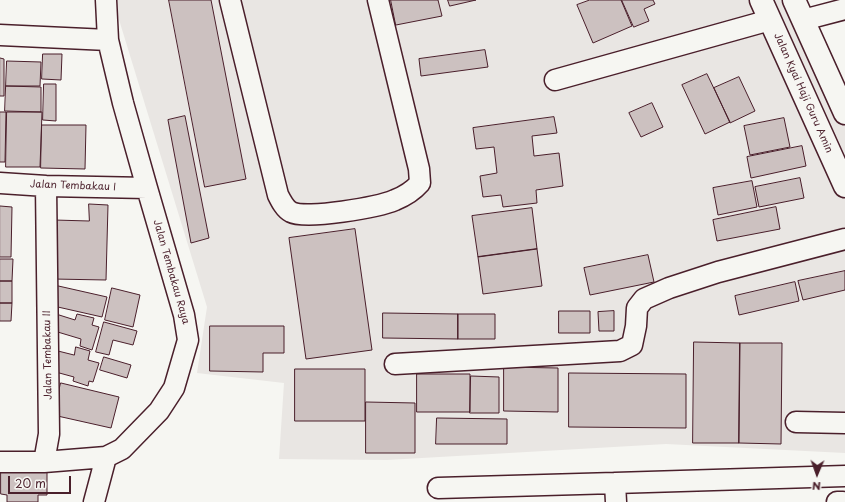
<!DOCTYPE html>
<style>
body{margin:0}
#map{position:relative;width:845px;height:502px;overflow:hidden;background:#f6f6f2;font-family:"Playpen Sans",sans-serif}
canvas{display:block}
.north{position:absolute;left:797px;top:454px;width:40px;height:40px;-webkit-text-stroke:3px #f6f6f2;paint-order:stroke;rotate:182deg;font-size:11px;font-weight:700;line-height:16px;text-align:center;color:#4a1f2b}
.north::after{content:'';display:block;margin:auto;width:14px;height:18px;background:#4a1f2b;clip-path:polygon(50% 0,100% 100%,50% 72%,0 100%)}
.scale{position:absolute;left:8px;top:476px;width:63px;height:18px;box-sizing:border-box;border:2px solid #4a1f2b;border-top:0;padding-left:5px;font-size:12px;line-height:14px;white-space:nowrap;color:#4a1f2b;-webkit-text-stroke:3px #f6f6f2;paint-order:stroke}
</style>
<div id="map">
<canvas width="845" height="502"></canvas>
<div class="north">N</div>
<div class="scale">20 m</div>
</div>
<script>
const context = document.querySelector('canvas').getContext('2d');
context.lineJoin = 'round';
function fillPath(path, color) { context.fillStyle = color; context.fill(path, 'evenodd'); }
function trace(path, color, width, dash) { context.strokeStyle = color; context.lineWidth = width; context.lineCap = dash ? 'butt' : 'round'; context.setLineDash(dash || []); context.stroke(path); }
function label(font, color, halo, rows, align = 'center') {
  context.font = font + ' "Playpen Sans",sans-serif'; context.lineWidth = 3.5; context.setLineDash([]); context.textBaseline = 'middle'; context.strokeStyle = halo; context.fillStyle = color; for (const [text, x, y, turn = 0] of rows) {
    context.save(); context.translate(x, y); context.rotate((+turn || 0) * Math.PI / 180); context.textAlign = isNaN(turn) ? turn : align; if (halo) context.strokeText(text, 0, 0); context.fillText(text, 0, 0); context.restore();
  }
}
fillPath(new Path2D(`
 M113,0H804L845,94V453L666,444L387,460L279,459L284,383L197,373L207,307Z`), '#e9e6e3');
const building = new Path2D(`
 M169,0H211L246,179L205,187Z
 M391,0H438L442,16L396,25Z
 M448,0H476L450,6Z
 M590,0H621L632,26L593,43L577,5Z
 M622,0H653L655,4L644,9L649,21L634,27Z
 M485,50L488,67L421,76L419,59Z
 M43,54H62L61,80L42,79Z
 M0,58L4,59V96H0Z
 M7,61L41,62L40,86H6Z
 M707,74L730,122L705,134L682,85Z
 M739,77L755,111L730,123L714,88Z
 M44,84H56V121L43,120Z
 M6,86L41,87V112L5,111Z
 M652,103L663,127L641,137L629,113Z
 M0,112H6L5,162H0Z
 M7,112H42L40,167H6Z
 M185,116L209,238L191,243L168,120Z
 M554,117L557,133L532,136L534,156L559,153L563,186L536,190L537,203L503,207L501,195L483,197L480,176L497,173L494,147L476,149L473,128Z
 M784,118L790,147L750,155L744,126Z
 M42,125H86L85,169L41,168Z
 M802,146L806,166L751,178L747,157Z
 M800,178L804,198L759,207L755,187Z
 M752,181L757,207L718,215L713,188Z
 M89,204L108,205L106,280L53,279L54,220L89,221Z
 M0,206L12,207L11,257H0Z
 M776,207L780,229L717,241L713,220Z
 M532,208L537,249L478,257L472,216Z
 M355,229L372,350L306,359L289,238Z
 M537,249L542,286L483,294L478,257Z
 M648,255L654,282L590,295L584,268Z
 M0,259H13L12,281H0Z
 M845,271V290L803,300L798,281Z
 M0,281H12V303H0Z
 M795,282L799,301L739,315L735,296Z
 M54,285L107,297L102,317L49,305Z
 M112,288L140,295L133,327L105,320Z
 M0,303H12L11,321H0Z
 M559,311H590V333H559Z
 M614,311V331H599L598,312Z
 M383,313L458,314V339L383,338Z
 M56,314L75,320L77,314L94,318L92,325L99,327L92,350L80,346L81,339L51,330Z
 M458,314H495V339H458Z
 M104,322L137,331L133,345L113,340L109,355L96,352Z
 M210,326H284V353H263V372L210,371Z
 M694,342L740,343L739,443H693Z
 M740,343H782L781,444L739,443Z
 M76,347L90,351L88,360L99,363L93,382L89,381L88,386L73,381L74,377L52,371L58,351L74,355Z
 M104,357L131,365L127,378L100,370Z
 M504,367L558,368V412L504,411Z
 M295,369H365V421H295Z
 M569,373L686,374V428L569,427Z
 M417,374H470V412H417Z
 M471,376L499,377V413H470Z
 M61,383L119,397L111,428L53,415Z
 M366,402L415,403V453H366Z
 M437,418L507,419V444H436Z
 M1,471L47,472V495H38V502H7V495L1,494Z`);
fillPath(building, '#ccc1c0');
trace(building, '#4a1f2b', 1);
const minor = new Path2D(`
 M230,0L278,195C281,201 285,209 291,212C306,220 379,207 395,200C405,196 413,191 420,183L419,169L378,0
 M803,20L845,9
 M0,35L108,40
 M555,80L770,20
 M0,183L46,186L147,188
 M46,186L49,434L44,462L106,457
 M395,364L620,351L632,345L636,326L637,308L644,299L669,288L718,272L845,239
 M796,422L845,423
 M0,462H44
 M438,488L615,483
 M94,502L106,457L122,449L159,411L174,388L188,340L184,315L147,188L123,103L108,40L106,0
 M616,502L615,483L845,476
 M837,502H843`);
const major = new Path2D(`
 M761,0L845,186
 M794,0L845,113`);
trace(minor, '#4a1f2b', 23);
trace(major, '#4a1f2b', 25);
trace(minor, '#f6f6f2', 20);
trace(major, '#f6f6f2', 22);
label('10px', '#4a1f2b', '#f6f6f2', [
 ["Jalan Kyai Haji Guru Amin",803,93,66],
 ["Jalan Tembakau I",73,186,2],
 ["Jalan Tembakau Raya",171,272,74],
 ["Jalan Tembakau II",48,355,-91]
]);
</script>
